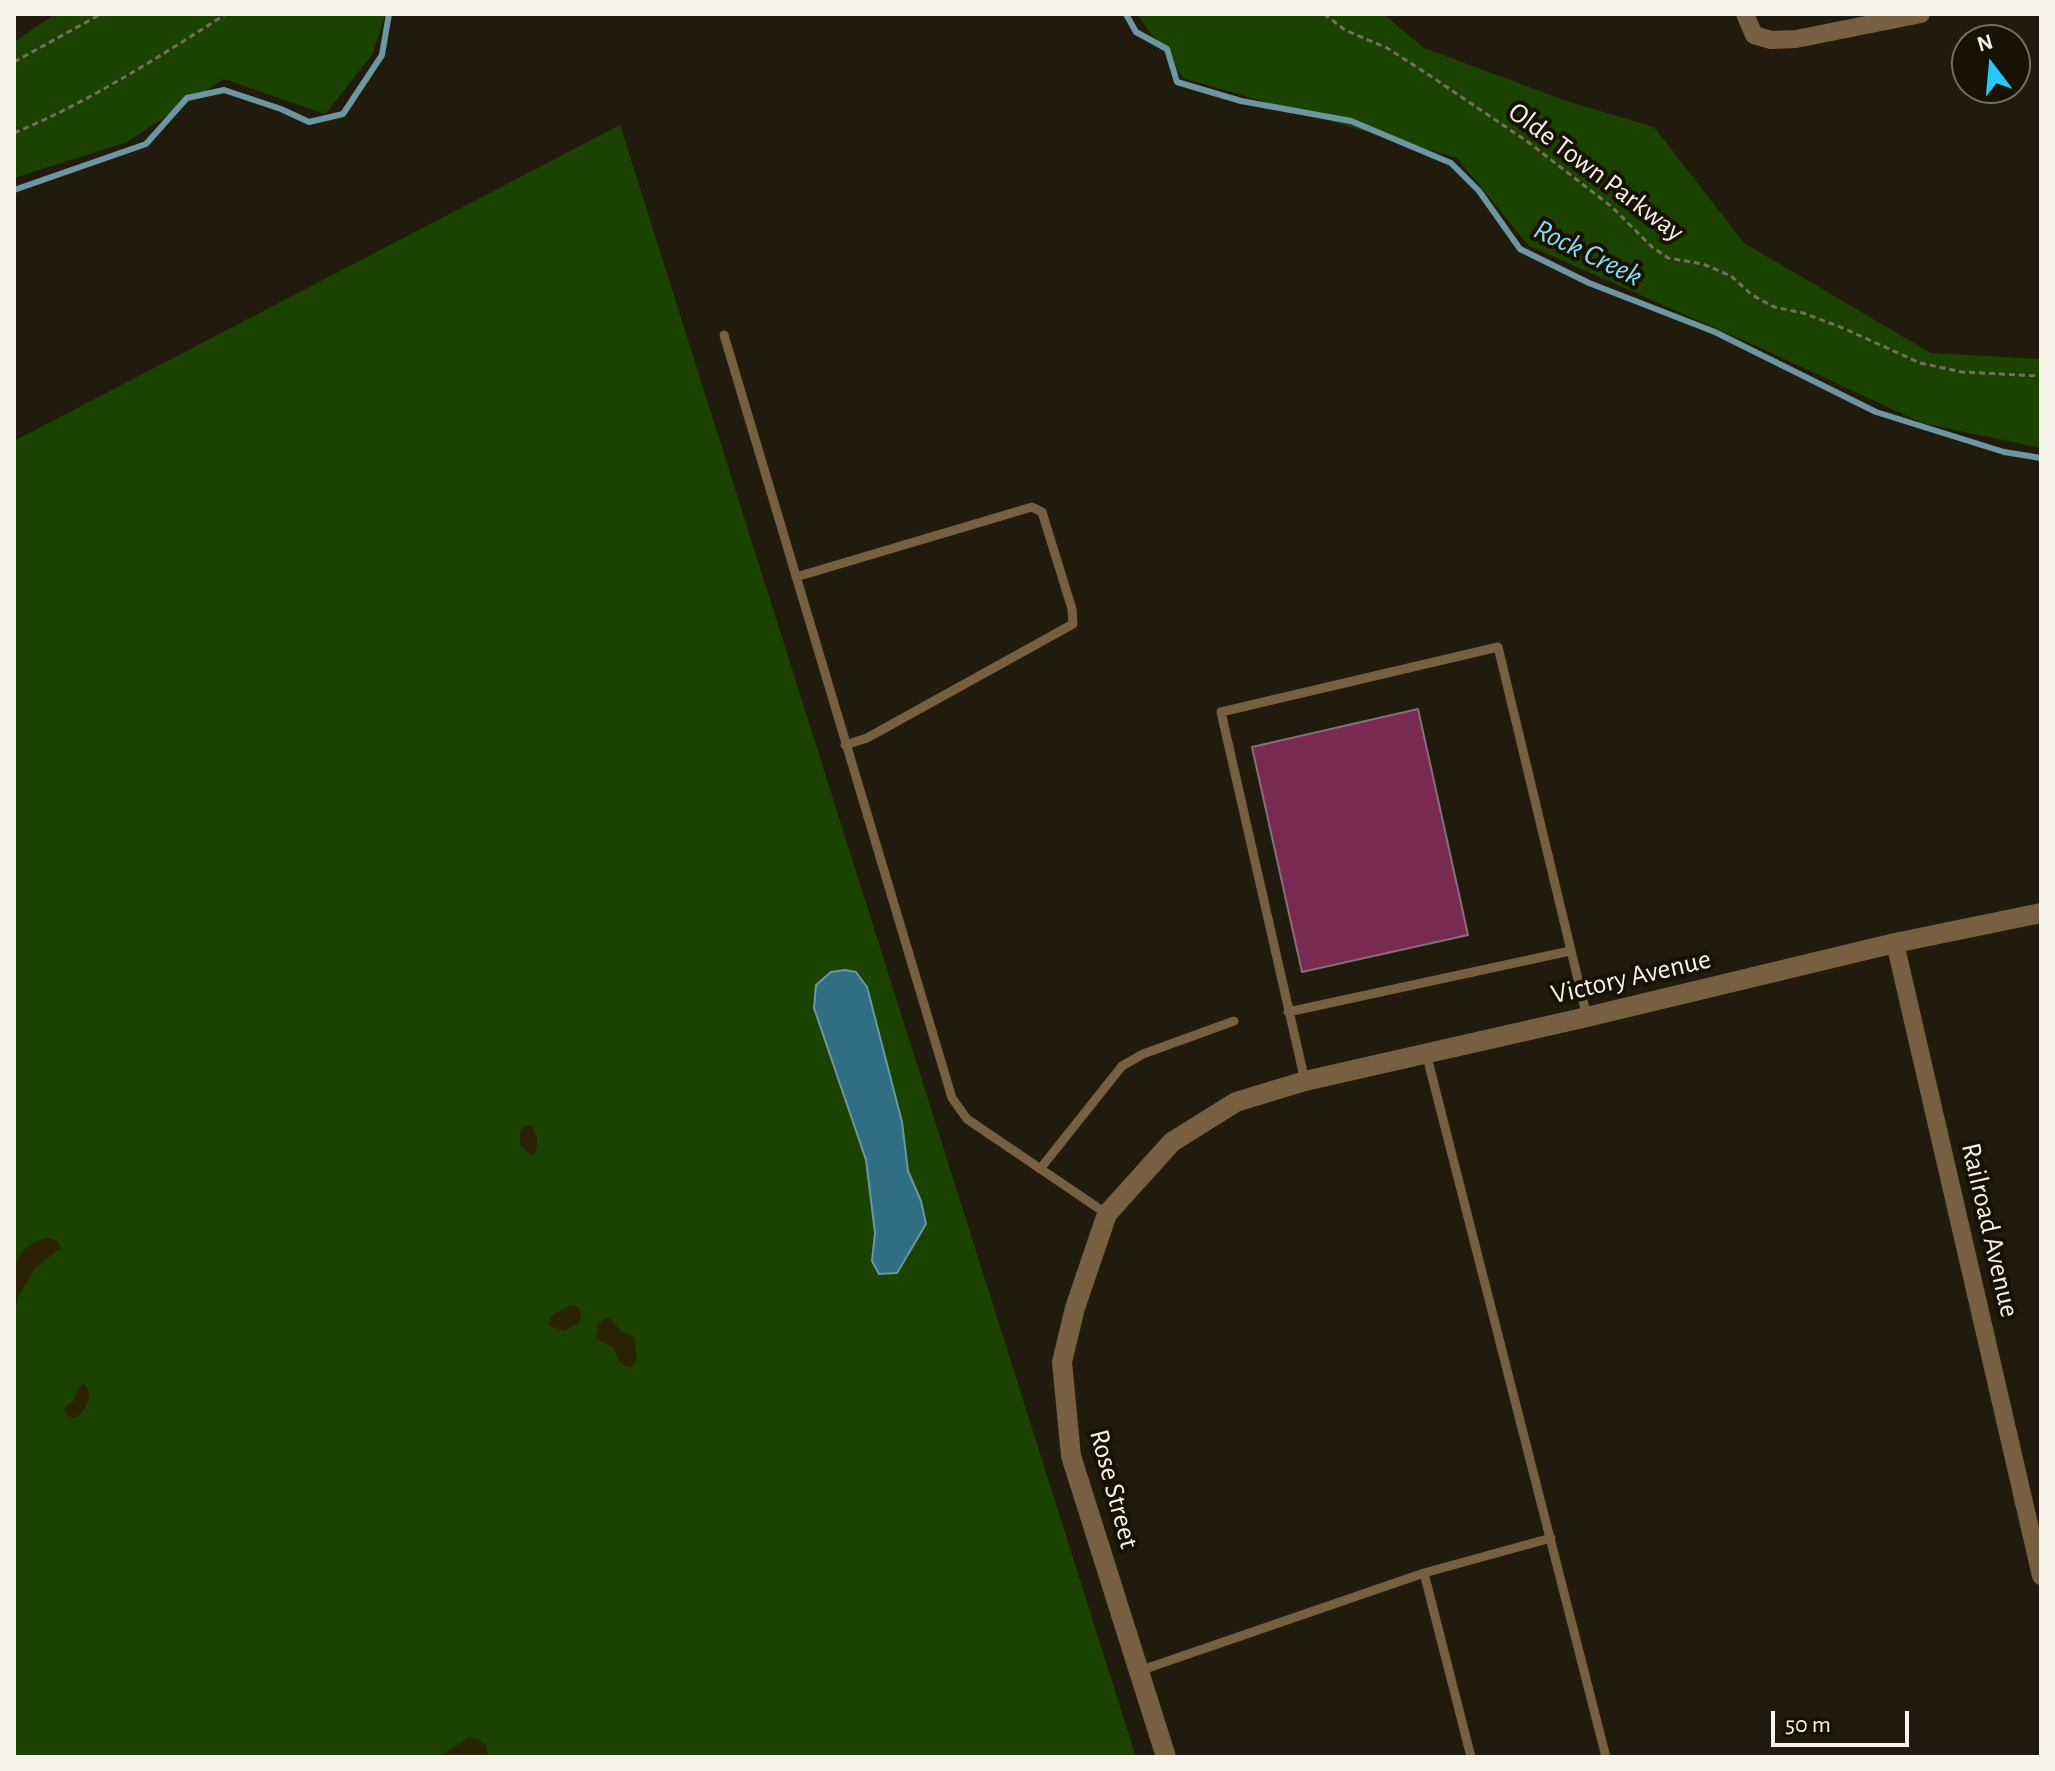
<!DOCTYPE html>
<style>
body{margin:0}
#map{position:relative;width:2055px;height:1771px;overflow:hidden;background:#211b0d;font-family:"Alegreya Sans",sans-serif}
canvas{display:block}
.frame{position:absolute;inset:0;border:16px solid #f8f3ea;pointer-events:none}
.north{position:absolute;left:1951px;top:24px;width:80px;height:80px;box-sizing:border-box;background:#181205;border:2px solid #726c61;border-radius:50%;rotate:344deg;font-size:22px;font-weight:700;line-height:32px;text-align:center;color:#f8f3ea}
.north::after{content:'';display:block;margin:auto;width:28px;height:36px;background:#24c9fe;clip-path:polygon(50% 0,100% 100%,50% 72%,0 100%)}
.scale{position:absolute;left:1771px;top:1711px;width:138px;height:36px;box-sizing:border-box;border:4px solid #f8f3ea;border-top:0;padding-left:10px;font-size:24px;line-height:28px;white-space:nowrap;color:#f8f3ea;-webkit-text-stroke:6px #181205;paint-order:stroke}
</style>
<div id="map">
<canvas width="2055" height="1771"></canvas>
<div class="frame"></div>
<div class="north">N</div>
<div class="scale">50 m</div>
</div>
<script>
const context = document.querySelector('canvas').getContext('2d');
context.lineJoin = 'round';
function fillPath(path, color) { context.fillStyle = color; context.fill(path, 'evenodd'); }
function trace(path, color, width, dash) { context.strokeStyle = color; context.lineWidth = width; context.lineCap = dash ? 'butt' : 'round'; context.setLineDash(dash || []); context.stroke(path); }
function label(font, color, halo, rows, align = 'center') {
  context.font = font + ' "Alegreya Sans",sans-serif'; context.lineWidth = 8; context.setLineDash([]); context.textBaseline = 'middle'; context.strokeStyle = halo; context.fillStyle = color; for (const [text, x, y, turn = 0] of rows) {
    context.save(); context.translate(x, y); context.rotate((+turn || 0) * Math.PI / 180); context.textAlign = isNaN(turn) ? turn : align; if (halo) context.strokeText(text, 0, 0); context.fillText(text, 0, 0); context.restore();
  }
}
fillPath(new Path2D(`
 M55,14H386L372,55L325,114L224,79L127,142L14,178V42Z
 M1137,14H1383L1424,48L1567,101L1654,127L1744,243L1931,353L2041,359V448L1922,423L1765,350L1529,246L1457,158L1183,78Z
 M620,125L1136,1757H14V441Z`), '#1c4200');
fillPath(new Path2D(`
 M527,1125L532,1126C537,1134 539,1144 535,1153L531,1155L520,1145V1131Z
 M47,1238L57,1241L61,1248L36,1267L18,1296L14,1314C14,1279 6,1249 47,1238Z
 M573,1305L578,1307C586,1320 576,1326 564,1331L549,1326C549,1312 562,1310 573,1305Z
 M609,1317L622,1332L634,1336L637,1360L630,1368C618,1364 618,1358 614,1348L596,1339L598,1323Z
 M84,1384C95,1393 86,1412 75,1418L68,1416L64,1411L66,1405L73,1402L79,1386Z
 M469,1737L478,1739L486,1745L488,1757H439Z`), '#2a2202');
const water = new Path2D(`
 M845,970L856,972L867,987L902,1122L908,1171L921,1201L926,1224L897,1273L879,1274L872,1261L875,1233L866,1160L814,1008L816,985L831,972Z`);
fillPath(water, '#306f83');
trace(water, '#6c97a2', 2);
trace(new Path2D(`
 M1126,14L1136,32L1167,49L1177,82L1241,101L1351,121L1451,163L1479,191L1520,249L1589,283L1715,332L1876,412L2004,452L2041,458
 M14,190L146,144L187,98L224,90L281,109L309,122L343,114L382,55L389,14`), '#6c97a2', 6);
const building = new Path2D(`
 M1418,709L1468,935L1302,972L1252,747Z`);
fillPath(building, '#792a53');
trace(building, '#837078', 2);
trace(new Path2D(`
 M1324,14L1345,30L1387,48L1423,71L1528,142L1612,207L1651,246L1668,258L1703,264L1731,276L1752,295L1774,307L1803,313L1843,328L1920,363L1962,372L2041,376
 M14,62L101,14
 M14,133C89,102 157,58 226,14`), '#746e62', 3, [6, 4]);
trace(new Path2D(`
 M724,335L952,1098L967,1119L1107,1214
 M796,577L1032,507L1042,512L1072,609L1073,624L867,738L845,745
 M1288,1012L1570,951
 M1426,1053L1606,1757
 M1305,1081L1221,712L1498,647L1587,1017
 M1040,1169L1122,1066L1143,1054L1234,1021
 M1424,1573L1551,1538
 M1139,1671L1424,1573L1471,1757`), '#766041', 9);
trace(new Path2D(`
 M1745,14L1754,35L1771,40L1796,39L1921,14
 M1895,943L2041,1576`), '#766041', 18);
trace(new Path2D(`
 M1166,1757L1071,1456L1062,1362L1075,1308L1107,1214L1172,1142L1236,1102L1305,1081L1587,1017L1895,943L2041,913`), '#766041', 20);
label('28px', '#f8f3ea', '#181205', [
 ["Olde Town Parkway",1596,172,37],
 ["Victory Avenue",1631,977,-13],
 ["Railroad Avenue",1990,1230,77],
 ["Rose Street",1114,1489,75]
]);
label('italic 30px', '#88daf6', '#181205', [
 ["Rock Creek",1588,253,26]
]);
</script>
